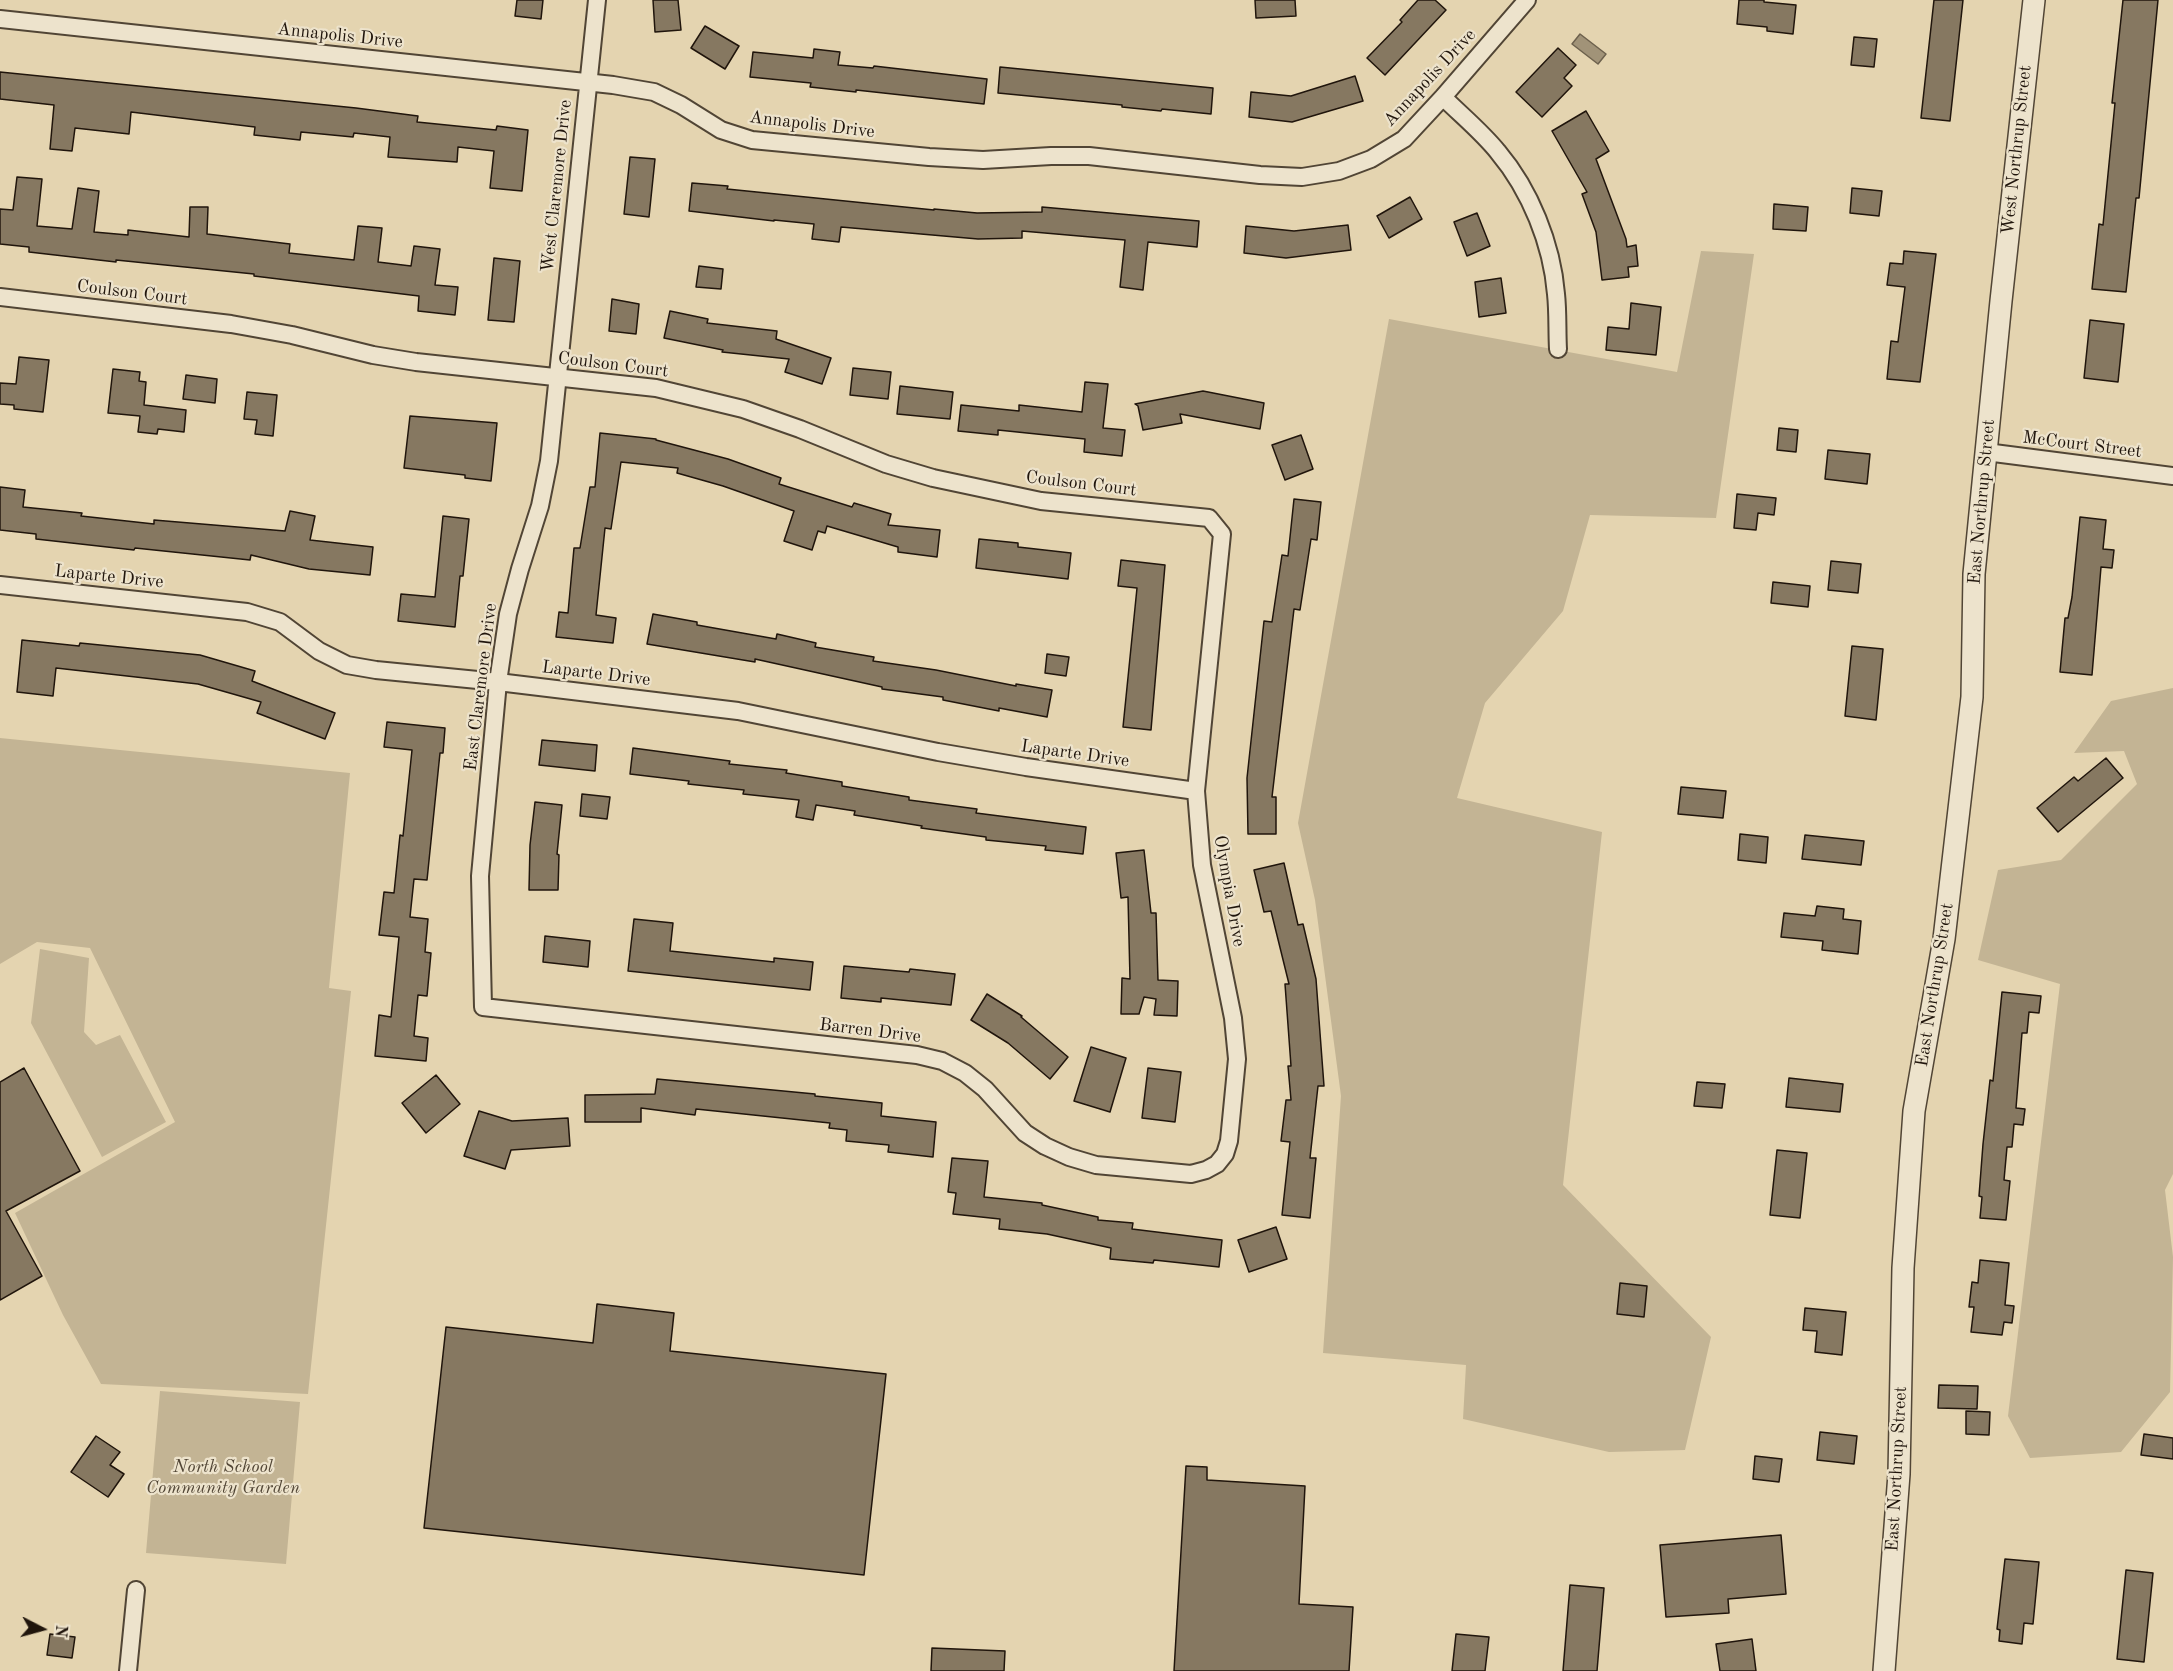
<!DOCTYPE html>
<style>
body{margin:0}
#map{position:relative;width:2173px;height:1671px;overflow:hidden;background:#e4d4b0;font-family:"Old Standard TT",serif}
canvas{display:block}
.north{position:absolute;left:12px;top:1599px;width:60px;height:60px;-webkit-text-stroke:4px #ede3cc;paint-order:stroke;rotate:96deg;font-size:16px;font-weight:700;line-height:24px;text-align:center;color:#20150c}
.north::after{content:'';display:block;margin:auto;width:21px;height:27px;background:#20150c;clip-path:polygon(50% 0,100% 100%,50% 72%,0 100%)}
</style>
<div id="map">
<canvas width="2173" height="1671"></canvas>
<div class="north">N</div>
</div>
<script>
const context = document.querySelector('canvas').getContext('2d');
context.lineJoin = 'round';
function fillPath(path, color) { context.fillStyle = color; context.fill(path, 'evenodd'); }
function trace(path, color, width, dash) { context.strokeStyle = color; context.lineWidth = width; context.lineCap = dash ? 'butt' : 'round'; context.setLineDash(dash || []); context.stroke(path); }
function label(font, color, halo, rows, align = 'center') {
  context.font = font + ' "Old Standard TT",serif'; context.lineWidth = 4.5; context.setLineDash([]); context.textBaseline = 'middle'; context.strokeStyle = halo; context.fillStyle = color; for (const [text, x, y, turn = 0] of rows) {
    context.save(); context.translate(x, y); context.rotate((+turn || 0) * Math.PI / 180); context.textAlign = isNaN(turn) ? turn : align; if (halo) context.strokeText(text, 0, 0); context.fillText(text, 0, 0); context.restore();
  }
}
fillPath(new Path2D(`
 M1701,251L1754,254L1716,518L1590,515L1563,611L1485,703L1457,798L1602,832L1563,1185L1711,1337L1685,1450L1609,1452L1463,1419L1466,1365L1323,1353L1341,1096L1315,900L1298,823L1389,319L1677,372Z
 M2173,688V1174L2165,1190L2173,1257L2170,1392L2121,1452L2030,1458L2008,1416L2060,984L1978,960L1998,870L2061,860L2137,784L2124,751L2074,753L2111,701Z
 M0,738L350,773L329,988L351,991L308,1394L101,1384L63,1315L15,1213L175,1122L90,948L37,942L0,964Z
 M40,949L89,958L84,1032L96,1045L120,1035L166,1122L102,1157L31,1023Z
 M160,1391L300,1402L286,1564L146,1553Z`), '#c3b494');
const water = new Path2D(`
 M1580,34L1606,54L1598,64L1572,44Z`);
fillPath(water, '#a19378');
trace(water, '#6d614d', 1.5);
const building = new Path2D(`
 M517,0H543L541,19L515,16Z
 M653,0H678L681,30L655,32Z
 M1255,0H1295L1296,16L1256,18Z
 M1418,0H1435L1446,10L1385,75L1367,58L1402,22L1400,20Z
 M1739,0H1764V2L1796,5L1793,34L1767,31V27L1737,24Z
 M1934,0H1963L1950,121L1921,118Z
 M2123,0H2158L2139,198H2136L2126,292L2092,289L2099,224L2103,225L2115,103H2112Z
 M705,26L739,46L725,69L691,48Z
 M1854,37L1877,39L1874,67L1851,65Z
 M1558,48L1576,65L1564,78L1572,86L1542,117L1516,92Z
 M814,49L840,52L838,65L873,68L874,66L987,79L984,104L856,90V92L810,87L811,83L750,77L753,52L813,58Z
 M1000,67L1213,88L1211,114L1162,109L1161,111L1122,107V105L998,93Z
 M0,72L356,108L418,116L417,122L496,130L497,126L528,130L522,191L490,188L494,151L458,147L457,162L388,157L390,137L354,133L353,137L301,132L300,140L254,135L255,127L131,112L129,134L75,128L72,151L50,149L54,105L0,99Z
 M1355,76L1363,101L1292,122L1249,117L1251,92L1291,96Z
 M1586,111L1609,151L1596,159L1626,239L1627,247L1636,245L1638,266L1628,267L1629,277L1602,280L1596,232L1582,194L1587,192L1552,131Z
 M630,157L655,159L649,217L624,214Z
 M17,177L42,179L37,226L72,229L78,188L99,191L94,232L128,235V230L189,237L190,207H208L207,234L290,244L289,253L354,260L358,226L382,228L378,262L411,266L414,246L440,249L435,285L458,287L455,315L418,311L419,296L254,276V274L116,260V262L29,252V247L0,244V209L13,210Z
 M692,183L728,186L727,189L934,210V209L977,213L1042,212V207L1199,221L1197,247L1148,242L1143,290L1120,287L1125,240L1022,231V238L978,239L841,227L839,242L812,239L814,224L774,220V221L689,211Z
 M1852,188L1882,191L1879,216L1850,213Z
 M1410,197L1422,219L1389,238L1377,216Z
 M1774,204L1808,207L1806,231L1773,229Z
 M1477,213L1490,246L1467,256L1454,222Z
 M1348,225L1351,250L1286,258L1244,253L1246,226L1294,231Z
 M1904,251L1936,254L1920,382L1887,379L1891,341L1898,342L1905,287L1887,285L1890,263L1903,264Z
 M494,258L520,261L514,322L488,320Z
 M699,266L723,269L721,289L696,287Z
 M1501,278L1506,313L1479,317L1475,282Z
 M612,299L639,304L636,334L609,331Z
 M1631,303L1661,307L1656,355L1606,350L1608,327L1629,329Z
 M670,311L708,319L707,323L777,331L776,339L831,358L822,384L785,372L789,359L722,352L723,350L664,338Z
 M2090,320L2124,324L2118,382L2084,378Z
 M19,357L49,360L43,412L14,409V405L0,404V383L16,384Z
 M853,368L891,372L888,399L850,395Z
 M113,369L140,372L139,381L146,382L144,405L186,410L184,432L158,429L157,434L138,432L140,416L108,413Z
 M186,375L217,379L215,403L183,399Z
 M1085,382L1108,384L1103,428L1125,430L1122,456L1084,452L1085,439L998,430V435L958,431L961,405L1019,411V405L1082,412Z
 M900,386L953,392L950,419L897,414Z
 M1203,391L1264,403L1260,429L1180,414L1182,423L1143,430L1138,406L1135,404Z
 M247,392L277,395L273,436L255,434L257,420L244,419Z
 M410,416L497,423L491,481L465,478V475L404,468Z
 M1779,428L1798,430L1796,452L1777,450Z
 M600,433L656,439V440L728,459L781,478L779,484L852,507L854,503L891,514L888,525L940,530L937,557L898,552V547L827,526L825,533L818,531L812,550L784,541L794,511L723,486L677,473L678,468L621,462L611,529L605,528L596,615L616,618L613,643L556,637L559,612L568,613L574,548H580L590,487H595Z
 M1301,435L1313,469L1285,480L1272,445Z
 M1828,450L1870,454L1867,484L1825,479Z
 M0,487L25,490L23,507L82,513L81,516L154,524V520L285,531L290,511L315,516L310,540L373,547L370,575L309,569L251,555L250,560L135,548L134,550L36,539V534L0,530Z
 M1737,494L1776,498L1774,515L1758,513L1756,530L1734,528Z
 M1294,499L1321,502L1317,540L1311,539L1300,610L1294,609L1272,797H1276V834H1248L1247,778L1264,621L1272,622L1282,555L1288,556Z
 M443,516L469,519L463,576H460L455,627L398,621L401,594L435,597Z
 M2080,517L2106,520L2103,549L2114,550L2112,568L2101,567L2092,675L2060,672L2065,618H2068L2072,597Z
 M979,539L1018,543V547L1071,553L1068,579L976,568Z
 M1121,560L1165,565L1151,730L1123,727L1137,588L1118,586Z
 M1831,561L1861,564L1858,593L1828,590Z
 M1773,582L1810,586L1808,607L1771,603Z
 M653,614L697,622V625L776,639L777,634L816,643L815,647L874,657L873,661L936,670L1016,686V684L1052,690L1047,717L999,708V711L943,700V697L882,689V687L755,659V662L647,644Z
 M22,640L79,646L80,643L200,655L255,671L252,681L335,713L325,739L257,713L261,702L198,684L56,668L53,696L17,692Z
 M1852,646L1883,649L1876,720L1845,716Z
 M1047,654L1069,657L1066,676L1045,673Z
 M387,722L445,728L443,753H440L427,880L414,879L410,917L428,919L425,952L431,953L427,996L418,995L414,1036L428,1038L426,1061L375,1056L379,1015L391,1017L399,937L379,935L384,892L394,893L400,835L403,836L412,750L384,747Z
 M542,740L597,745L595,771L539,765Z
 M633,748L730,761L729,764L787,770L786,773L842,782V786L909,797V800L977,809L976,813L1086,827L1083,854L1045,850L1046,846L986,840V837L921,828L922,826L854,815L855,811L816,805L813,820L796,817L799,800L743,794L744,790L688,784L689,781L630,774Z
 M2106,758L2123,778L2058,832L2037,808L2074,777L2078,781Z
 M1681,787L1726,791L1723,818L1678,814Z
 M582,794L610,797L607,819L580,816Z
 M535,802L562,805L557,854L559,855L558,890H529L530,845Z
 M1740,834L1768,837L1766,863L1738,860Z
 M1805,835L1864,841L1861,865L1802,859Z
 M1144,850L1151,913H1156L1158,980L1178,981L1177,1016L1154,1015L1156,999L1144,997L1139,1014H1121L1122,978L1130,979L1128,897L1121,898L1116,853Z
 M1284,863L1298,925L1303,924L1316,979L1320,1033L1324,1086H1318L1310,1158H1316L1310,1218L1282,1215L1290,1142L1281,1141L1286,1100H1291L1288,1066H1291L1285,984H1289L1271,911L1264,912L1254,870Z
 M1817,906L1844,909L1843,919L1861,921L1858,954L1822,950L1823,941L1781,937L1784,913L1815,916Z
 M634,919L673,923L670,951L774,962V958L813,962L810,990L628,971Z
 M545,936L590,941L588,967L543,962Z
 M844,966L909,972L910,969L955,974L951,1005L881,998V1002L841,998Z
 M2002,992L2041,996L2039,1013L2029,1012L2027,1033H2022L2016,1108L2025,1109L2023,1125L2014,1124L2012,1147H2007L2004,1180L2010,1181L2006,1220L1980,1218L1982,1197L1979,1196L1983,1144L1990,1080L1993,1081Z
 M987,994L1022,1016L1021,1017L1068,1057L1050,1079L1008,1043L971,1020Z
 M1091,1047L1126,1058L1110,1112L1074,1101Z
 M24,1068L80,1171L6,1211L42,1276L0,1300V1082Z
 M1148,1068L1181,1072L1175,1122L1142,1118Z
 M436,1075L460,1104L426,1133L402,1103Z
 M1789,1078L1843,1084L1840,1112L1786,1107Z
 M657,1079L815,1094V1096L882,1103L881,1116L936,1122L933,1157L888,1152L889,1145L846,1141L847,1130L829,1128L830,1123L696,1109L695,1115L641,1108V1122H585V1095L655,1094Z
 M1697,1082L1725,1084L1722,1108L1694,1106Z
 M479,1111L512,1121L568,1118L570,1146L511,1150L505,1169L464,1156Z
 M1777,1150L1807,1153L1800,1218L1770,1215Z
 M952,1158L988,1161L984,1197L1042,1203V1205L1098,1217V1220L1133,1223L1132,1229L1222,1240L1219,1267L1154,1260L1153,1263L1110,1259L1111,1248L1047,1234L999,1229L1000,1219L953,1214L956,1193L948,1192Z
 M1276,1227L1287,1259L1249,1272L1238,1240Z
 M1980,1260L2009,1263L2005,1305L2014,1306L2012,1323L2004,1322L2002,1335L1971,1332L1974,1307H1969L1972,1282L1978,1283Z
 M1620,1283L1647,1286L1644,1317L1617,1314Z
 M597,1304L674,1313L670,1351L886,1374L864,1575L424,1528L446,1327L593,1343Z
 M1805,1308L1846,1312L1842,1355L1815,1352L1817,1331L1803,1330Z
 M1939,1385L1978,1386L1977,1409L1938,1408Z
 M1966,1411L1990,1412L1989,1435L1966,1434Z
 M1820,1432L1857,1436L1854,1464L1817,1460Z
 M2144,1434L2173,1438V1459L2141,1455Z
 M96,1436L120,1452L110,1465L124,1474L108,1497L71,1472Z
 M1755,1456L1782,1459L1779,1482L1753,1479Z
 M1186,1466L1207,1467V1480L1305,1486L1299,1604L1353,1607L1349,1671H1174Z
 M1781,1535L1786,1594L1728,1599L1729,1613L1666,1617L1660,1545Z
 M2005,1559L2039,1562L2033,1624L2024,1623L2022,1644L1999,1641L2000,1630L1997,1629Z
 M2126,1570L2153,1573L2144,1662L2117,1659Z
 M1570,1585L1604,1588L1597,1671H1563Z
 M50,1634L75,1637L72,1658L47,1655Z
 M1456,1634L1489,1637L1485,1671H1452Z
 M1752,1639L1756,1671H1720L1716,1644Z
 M932,1648L1005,1651L1004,1671H931Z`);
fillPath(building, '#867861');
trace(building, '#20150c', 1.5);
const minor = new Path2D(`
 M0,19L613,85L654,92L681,105L721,130L752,140L929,157L983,160L1051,156H1089L1260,175L1302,177L1339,171L1371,159L1404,139L1443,97L1527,0
 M1443,97C1461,115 1482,132 1498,152C1530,190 1552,244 1556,294C1558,312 1557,331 1558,349
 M0,297L231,324L292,335L373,355L416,362L656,388L743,409L800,429L886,464L933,478L1041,501L1209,518L1222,534L1196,791L1202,865L1233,1018L1237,1059L1229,1141L1225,1154L1217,1164L1206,1170L1191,1174L1096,1165L1069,1157L1045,1146L1025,1133L985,1089L965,1073L942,1061L917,1055L483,1007L480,876L498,682L508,614L520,569L540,506L549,461L597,0
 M1986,452L2173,476
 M0,585L247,612L280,622L319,651L347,665L376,670L498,682L738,711L938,752L1026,767L1196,791
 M128,1671L136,1590`);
const tertiary = new Path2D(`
 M1884,1671L1899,1474L1903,1268L1914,1111L1944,939L1972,697L1974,574L2001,301L2034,0`);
trace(minor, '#514535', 20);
trace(tertiary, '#514535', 24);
trace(minor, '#ede3cc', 16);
trace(tertiary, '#ede3cc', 21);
label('18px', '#20150c', '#ede3cc', [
 ["Annapolis Drive",340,36,6],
 ["Annapolis Drive",1430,78,-47],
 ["Annapolis Drive",812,125,7],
 ["West Northrup Street",2017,150,-84],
 ["West Claremore Drive",557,186,-84],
 ["Coulson Court",132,293,7],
 ["Coulson Court",613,365,7],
 ["McCourt Street",2082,445,7],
 ["Coulson Court",1081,484,7],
 ["East Northrup Street",1982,502,-85],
 ["Laparte Drive",109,577,6],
 ["Laparte Drive",596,674,7],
 ["East Claremore Drive",481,687,-83],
 ["Laparte Drive",1075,754,8],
 ["Olympia Drive",1229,891,80],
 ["East Northrup Street",1935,985,-81],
 ["Barren Drive",870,1031,7],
 ["East Northrup Street",1897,1469,-87]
]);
label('italic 18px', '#514535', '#ede3cc', [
 ["North School",223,1467],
 ["Community Garden",223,1488]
]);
</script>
